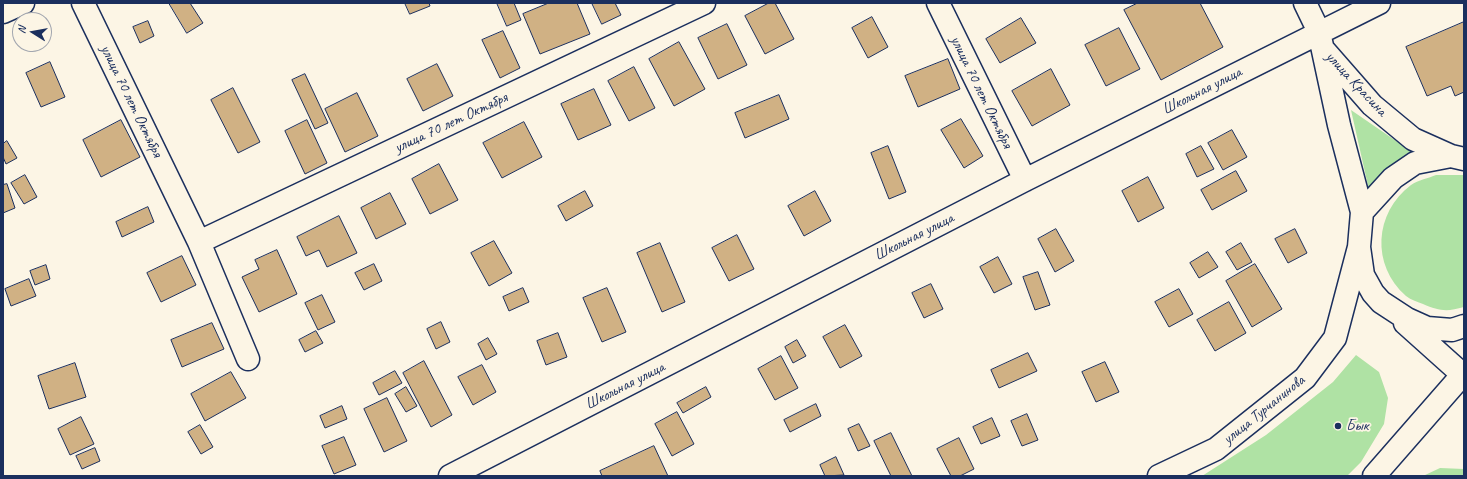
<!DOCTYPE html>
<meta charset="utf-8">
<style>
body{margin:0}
#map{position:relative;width:1467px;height:479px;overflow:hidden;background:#fcf5e5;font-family:Caveat,sans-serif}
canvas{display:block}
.frame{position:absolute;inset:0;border:4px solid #1b2f5e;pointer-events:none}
.north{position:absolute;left:12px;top:12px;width:40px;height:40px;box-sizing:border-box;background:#fcf5e5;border:1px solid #a2a6af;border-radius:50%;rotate:281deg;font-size:11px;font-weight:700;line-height:16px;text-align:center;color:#1b2f5e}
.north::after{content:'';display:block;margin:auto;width:14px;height:18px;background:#1b2f5e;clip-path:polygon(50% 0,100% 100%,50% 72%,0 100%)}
</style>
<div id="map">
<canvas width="1467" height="479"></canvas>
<div class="frame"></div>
<div class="north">N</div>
</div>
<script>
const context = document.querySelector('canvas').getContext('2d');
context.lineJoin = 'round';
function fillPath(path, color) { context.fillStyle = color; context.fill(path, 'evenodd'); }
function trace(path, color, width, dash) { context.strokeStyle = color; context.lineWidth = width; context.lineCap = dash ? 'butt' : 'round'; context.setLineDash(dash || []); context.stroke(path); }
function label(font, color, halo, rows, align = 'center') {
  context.font = font + ' Caveat,sans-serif'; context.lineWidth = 3.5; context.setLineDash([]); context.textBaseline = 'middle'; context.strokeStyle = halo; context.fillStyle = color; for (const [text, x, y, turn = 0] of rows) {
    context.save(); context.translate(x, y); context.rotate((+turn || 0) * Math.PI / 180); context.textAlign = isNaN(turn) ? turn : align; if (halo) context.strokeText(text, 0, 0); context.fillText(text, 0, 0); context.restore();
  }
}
fillPath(new Path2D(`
 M1351,110L1418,156L1369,190Z
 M1436,175H1464V307C1447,312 1439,311 1423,304C1418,302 1411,300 1406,296C1371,265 1374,213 1411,185C1418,180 1429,178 1436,175Z
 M1356,355L1379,372L1388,398L1384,424L1361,462L1347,476H1202L1266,435L1333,382Z
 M1440,468L1464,469V476H1423Z`), '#afe2a4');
const building = new Path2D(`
 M169,3H190L203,23L187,33Z
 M405,3H429L430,6L410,14Z
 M497,3H514L521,20L507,26Z
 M549,3H577L590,34L540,54L523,14Z
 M592,3H615L621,15L602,24Z
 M769,3H775L794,39L765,54L745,16Z
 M1138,3H1200L1223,47L1161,80L1124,10Z
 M872,17L888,47L868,58L852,28Z
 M1021,18L1036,43L1000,63L986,39Z
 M148,21L154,36L140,43L133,27Z
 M1464,22V92L1455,96L1451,86L1427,96L1406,47Z
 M727,24L747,65L718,79L698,38Z
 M1119,28L1140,69L1106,86L1085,45Z
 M503,31L520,68L500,78L482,40Z
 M679,42L705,89L674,106L649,59Z
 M948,59L960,89L918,107L905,76Z
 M50,62L65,97L41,107L26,73Z
 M437,64L453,96L423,111L407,79Z
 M634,67L655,108L629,121L608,81Z
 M1051,69L1070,105L1032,126L1012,91Z
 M305,74L328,123L315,129L292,80Z
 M233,88L260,142L238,153L211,100Z
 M594,89L611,125L578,140L561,104Z
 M357,93L378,136L345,152L325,109Z
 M779,95L789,119L745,138L735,113Z
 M961,119L983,156L964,168L941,130Z
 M121,120L140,157L101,177L83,140Z
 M307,120L327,163L305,174L285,131Z
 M524,122L542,157L502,178L483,143Z
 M1232,130L1247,157L1223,170L1208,143Z
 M7,141L17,158L6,164L3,157V144Z
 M888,146L906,192L889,199L871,153Z
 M1201,146L1214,169L1197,177L1186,154Z
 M439,164L458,200L430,214L412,179Z
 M1236,171L1247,191L1212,210L1201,190Z
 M25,175L37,197L24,204L11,183Z
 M1148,177L1164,208L1138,222L1122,191Z
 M7,184L15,208L3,213V185Z
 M585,191L593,206L566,221L558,206Z
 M815,191L831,221L804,236L788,206Z
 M390,193L406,224L376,239L361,208Z
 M148,207L154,222L122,237L116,222Z
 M339,216L357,253L327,267L319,250L306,256L297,237Z
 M1056,229L1074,261L1055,272L1038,239Z
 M1295,229L1307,253L1288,263L1275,239Z
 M737,235L754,269L729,281L712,248Z
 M494,241L512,273L489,286L471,253Z
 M660,243L685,302L662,312L637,253Z
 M1241,243L1252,262L1237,270L1226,252Z
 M277,250L297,294L259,312L242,277L259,269L255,260Z
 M1208,252L1218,267L1199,278L1190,263Z
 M182,256L196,285L161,302L147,273Z
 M998,257L1012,284L994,293L980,267Z
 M374,264L382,281L364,290L355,273Z
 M1255,264L1282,309L1252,327L1226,281Z
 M46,265L50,279L35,285L30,271Z
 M1038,272L1050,305L1035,310L1023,277Z
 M29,279L36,296L11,306L5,289Z
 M931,284L943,309L924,318L912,293Z
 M523,288L529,302L509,311L503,297Z
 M607,288L626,332L602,342L583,298Z
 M1179,289L1193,314L1169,327L1155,302Z
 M322,295L335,322L318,330L305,303Z
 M1229,302L1246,333L1215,351L1197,320Z
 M441,322L450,342L436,349L427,329Z
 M212,323L224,349L182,367L171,340Z
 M845,325L862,356L840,368L823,337Z
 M316,331L323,343L305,352L299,340Z
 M558,333L567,357L546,365L537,341Z
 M488,338L497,354L486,360L478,344Z
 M797,340L806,356L793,363L785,347Z
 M1028,353L1037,371L999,388L991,370Z
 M781,356L798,388L775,400L758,369Z
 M424,361L452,415L431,427L403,373Z
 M1105,362L1119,392L1096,402L1082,372Z
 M75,363L86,397L49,409L38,376Z
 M482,365L496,392L473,405L458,377Z
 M395,371L402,383L379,395L373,383Z
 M231,372L246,398L205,421L191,394Z
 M406,387L417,406L406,412L395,394Z
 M706,387L711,397L683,413L677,403Z
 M387,398L407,441L384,452L364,409Z
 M816,404L821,416L790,432L784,420Z
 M342,406L347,419L325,428L320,416Z
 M677,412L694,444L672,456L655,424Z
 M1027,414L1038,440L1022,446L1011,421Z
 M81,417L94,444L70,455L58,429Z
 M992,418L1000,436L981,444L973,427Z
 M859,424L870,446L858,451L848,429Z
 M200,425L213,447L201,454L188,432Z
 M891,433L912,476H891L874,441Z
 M344,437L356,465L334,474L322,446Z
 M959,438L974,469L960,476H951L937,449Z
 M654,446L668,476H602L600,471Z
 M95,448L100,461L82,469L76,456Z
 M836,457L844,475L825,476L820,465Z`);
fillPath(building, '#d0b184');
trace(building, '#1b2f5e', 1);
const minor = new Path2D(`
 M83,3L199,242L704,3
 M938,3L1025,180
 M1305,3L1319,32L1339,125L1362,212
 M3,12L23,3
 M1323,49L1372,105L1413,139L1451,156
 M1464,159L1451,156L1415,163L1393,178L1362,212L1359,247L1363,275L1373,293L1381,302L1407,319L1427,328L1452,330L1464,326
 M199,242L248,359
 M1405,323L1463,375L1464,377
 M450,476L1025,180L1379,3
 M1159,476L1216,449L1305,378L1335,338L1359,247
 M1374,476L1464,373`);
trace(minor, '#1b2f5e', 25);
trace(minor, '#fcf5e5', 22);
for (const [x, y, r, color] of [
 [1338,426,4,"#1b2f5e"]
]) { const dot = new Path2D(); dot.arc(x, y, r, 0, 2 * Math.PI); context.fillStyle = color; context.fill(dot); trace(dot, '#fcf5e5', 1.5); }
label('16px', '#1b2f5e', '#fcf5e5', [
 ["улица Красина",1356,84,47],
 ["Школьная улица",1202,91,-27],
 ["улица 70 лет Октября",981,92,64],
 ["улица 70 лет Октября",131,101,64],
 ["улица 70 лет Октября",451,123,-25],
 ["Школьная улица",914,237,-27],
 ["Школьная улица",625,386,-27],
 ["улица Турчанинова",1264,410,-39]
]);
label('16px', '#1b2f5e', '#fcf5e5', [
 ["Бык",1346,426]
], 'left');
</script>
